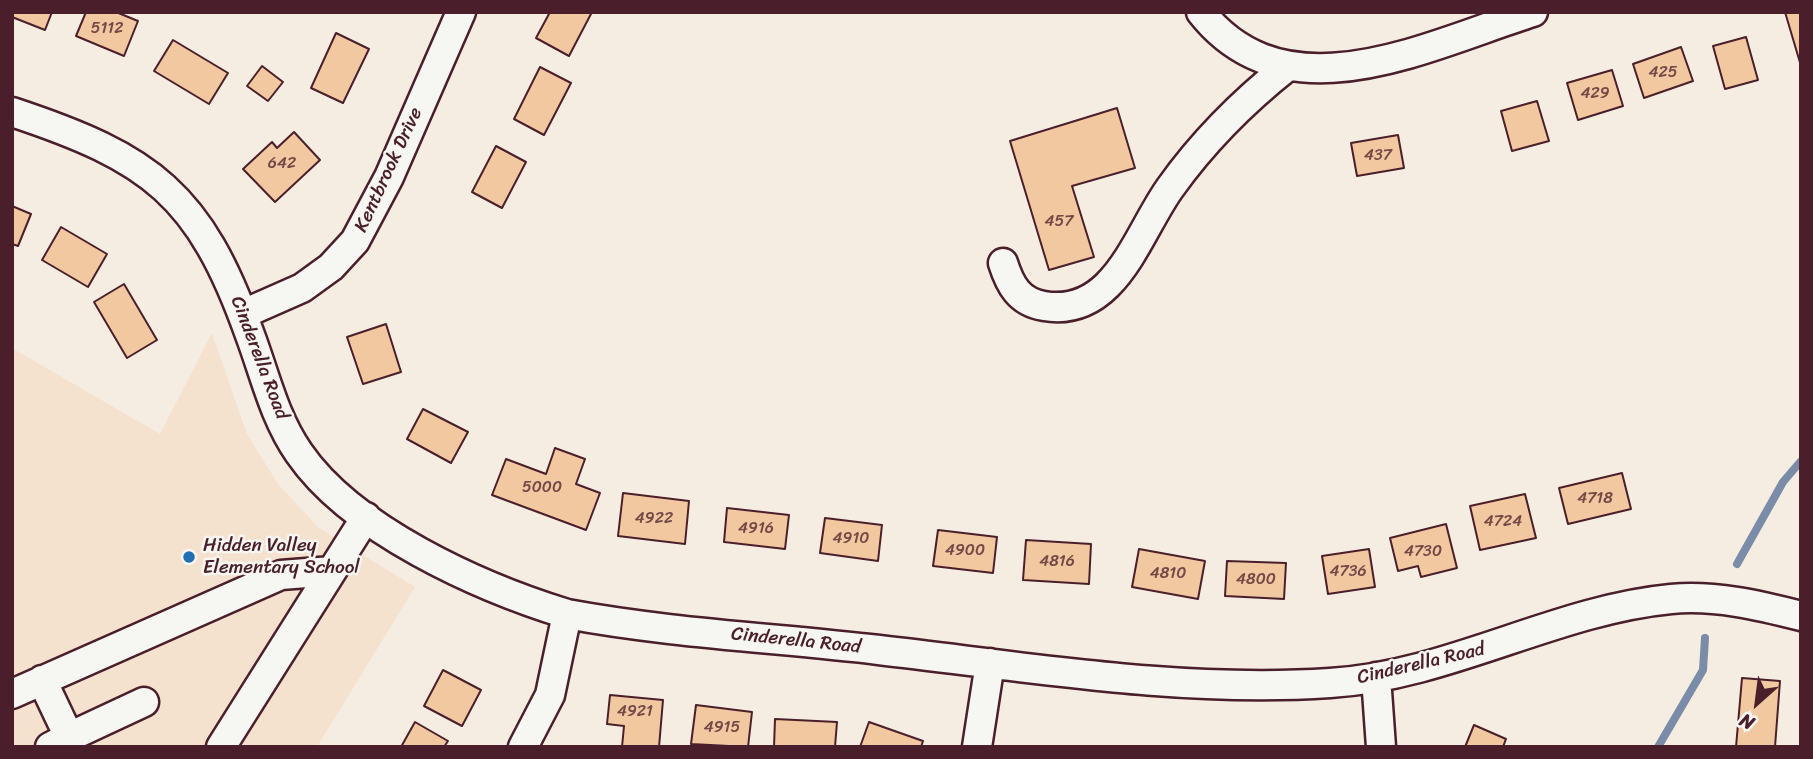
<!DOCTYPE html>
<style>
body{margin:0}
#map{position:relative;width:1813px;height:759px;overflow:hidden;background:#f5ede2;font-family:Sriracha,sans-serif}
canvas{display:block}
.frame{position:absolute;inset:0;border:14px solid #4a1f2b;pointer-events:none}
.north{position:absolute;left:1722px;top:668px;width:70px;height:70px;-webkit-text-stroke:5px #f6f6f2;paint-order:stroke;rotate:208deg;font-size:19px;font-weight:700;line-height:28px;text-align:center;color:#4a1f2b}
.north::after{content:'';display:block;margin:auto;width:24px;height:32px;background:#4a1f2b;clip-path:polygon(50% 0,100% 100%,50% 72%,0 100%)}
</style>
<div id="map">
<canvas width="1813" height="759"></canvas>
<div class="frame"></div>
<div class="north">N</div>
</div>
<script>
const context = document.querySelector('canvas').getContext('2d');
context.lineJoin = 'round';
function fillPath(path, color) { context.fillStyle = color; context.fill(path, 'evenodd'); }
function trace(path, color, width, dash) { context.strokeStyle = color; context.lineWidth = width; context.lineCap = dash ? 'butt' : 'round'; context.setLineDash(dash || []); context.stroke(path); }
function label(font, color, halo, rows, align = 'center') {
  context.font = font + ' Sriracha,sans-serif'; context.lineWidth = 5; context.setLineDash([]); context.textBaseline = 'middle'; context.strokeStyle = halo; context.fillStyle = color; for (const [text, x, y, turn = 0] of rows) {
    context.save(); context.translate(x, y); context.rotate((+turn || 0) * Math.PI / 180); context.textAlign = isNaN(turn) ? turn : align; if (halo) context.strokeText(text, 0, 0); context.fillText(text, 0, 0); context.restore();
  }
}
fillPath(new Path2D(`
 M212,333L247,434L278,484L318,527L415,587L317,747H12V348L160,434Z`), '#f4e2ce');
trace(new Path2D(`
 M1737,564L1783,482L1801,461
 M1658,747L1703,670L1705,638`), '#7b8ca8', 8);
const building = new Path2D(`
 M12,12H52L45,30L12,17Z
 M86,12H116L138,21L124,56L76,36Z
 M550,12H592L569,56L536,38Z
 M1785,12H1801V66Z
 M336,33L369,49L343,103L311,88Z
 M1746,37L1758,80L1725,89L1713,46Z
 M173,40L228,73L209,104L154,71Z
 M1681,47L1693,81L1644,98L1633,64Z
 M262,66L283,82L268,101L247,86Z
 M540,67L571,83L544,135L514,119Z
 M1612,70L1623,106L1578,120L1567,83Z
 M1537,101L1549,141L1512,151L1501,111Z
 M1117,108L1135,168L1072,186L1094,257L1049,270L1010,141Z
 M294,132L320,160L275,202L243,169L272,142L277,148Z
 M1398,135L1404,168L1357,176L1351,143Z
 M496,146L526,162L502,208L472,192Z
 M12,206L31,214L18,246L12,244Z
 M61,227L107,254L88,287L42,260Z
 M124,284L157,340L127,358L94,302Z
 M386,324L401,372L363,384L347,337Z
 M423,409L468,432L451,463L407,439Z
 M555,448L585,459L576,484L600,493L586,530L492,495L506,459L546,474Z
 M1622,473L1631,509L1568,524L1559,488Z
 M623,493L689,501L685,544L618,536Z
 M1525,494L1536,538L1480,550L1470,506Z
 M727,508L789,515L785,549L724,542Z
 M825,518L882,525L878,561L820,553Z
 M1446,524L1457,568L1421,577L1418,566L1398,571L1390,538Z
 M938,530L997,537L993,573L933,566Z
 M1026,540L1091,544L1089,584L1023,580Z
 M1139,549L1205,561L1198,599L1132,587Z
 M1369,549L1375,587L1328,594L1322,556Z
 M1227,561L1286,563L1284,599L1225,596Z
 M443,670L481,690L462,726L424,706Z
 M1742,678L1780,681L1775,747H1736Z
 M610,695L663,700L659,747H622L624,726L607,724Z
 M696,705L752,712L748,747L691,744Z
 M775,719L837,722L835,747H774Z
 M415,722L448,741L444,747H401Z
 M869,722L923,741L921,747H860Z
 M1474,725L1506,739L1503,747H1465Z`);
fillPath(building, '#f1c8a0');
trace(building, '#4a1f2b', 2);
const minor = new Path2D(`
 M1201,12C1286,120 1428,45 1533,12
 M12,112C151,158 200,194 250,335C265,375 274,417 299,453C352,530 479,587 567,614C669,633 776,638 879,650C1028,667 1180,693 1330,683C1448,676 1555,610 1671,599C1715,595 1758,605 1801,616
 M1003,263C1010,285 1019,302 1044,306C1115,318 1137,234 1170,188C1202,143 1245,100 1288,66
 M243,314L302,288L331,267L355,241L389,177L461,12
 M1376,677L1381,747
 M42,680L69,737L50,747
 M12,694L281,575L332,571
 M69,737L144,702
 M221,747L366,517
 M523,747L550,695L567,614
 M977,747L990,663`);
trace(minor, '#4a1f2b', 33);
trace(minor, '#f6f6f2', 28);
for (const [x, y, r, color] of [
 [189,557,7,"#1f6fb2"]
]) { const dot = new Path2D(); dot.arc(x, y, r, 0, 2 * Math.PI); context.fillStyle = color; context.fill(dot); trace(dot, '#f6f6f2', 2.5); }
label('16px', '#744948', null, [
 ["5112",107,29],
 ["425",1663,73],
 ["429",1595,94],
 ["437",1378,156],
 ["642",282,164],
 ["457",1059,222],
 ["5000",542,488],
 ["4718",1595,499],
 ["4922",654,519],
 ["4724",1503,522],
 ["4916",756,529],
 ["4910",851,539],
 ["4900",965,551],
 ["4730",1423,552],
 ["4816",1057,562],
 ["4736",1348,572],
 ["4810",1168,574],
 ["4800",1256,580],
 ["4921",635,712],
 ["4915",722,728]
]);
label('19px', '#4a1f2b', '#f6f6f2', [
 ["Kentbrook Drive",389,170,-65],
 ["Cinderella Road",259,358,69],
 ["Cinderella Road",796,641,6],
 ["Cinderella Road",1421,664,-13]
]);
label('19px', '#4a1f2b', '#f6f6f2', [
 ["Hidden Valley",203,546],
 ["Elementary School",203,568]
], 'left');
</script>
